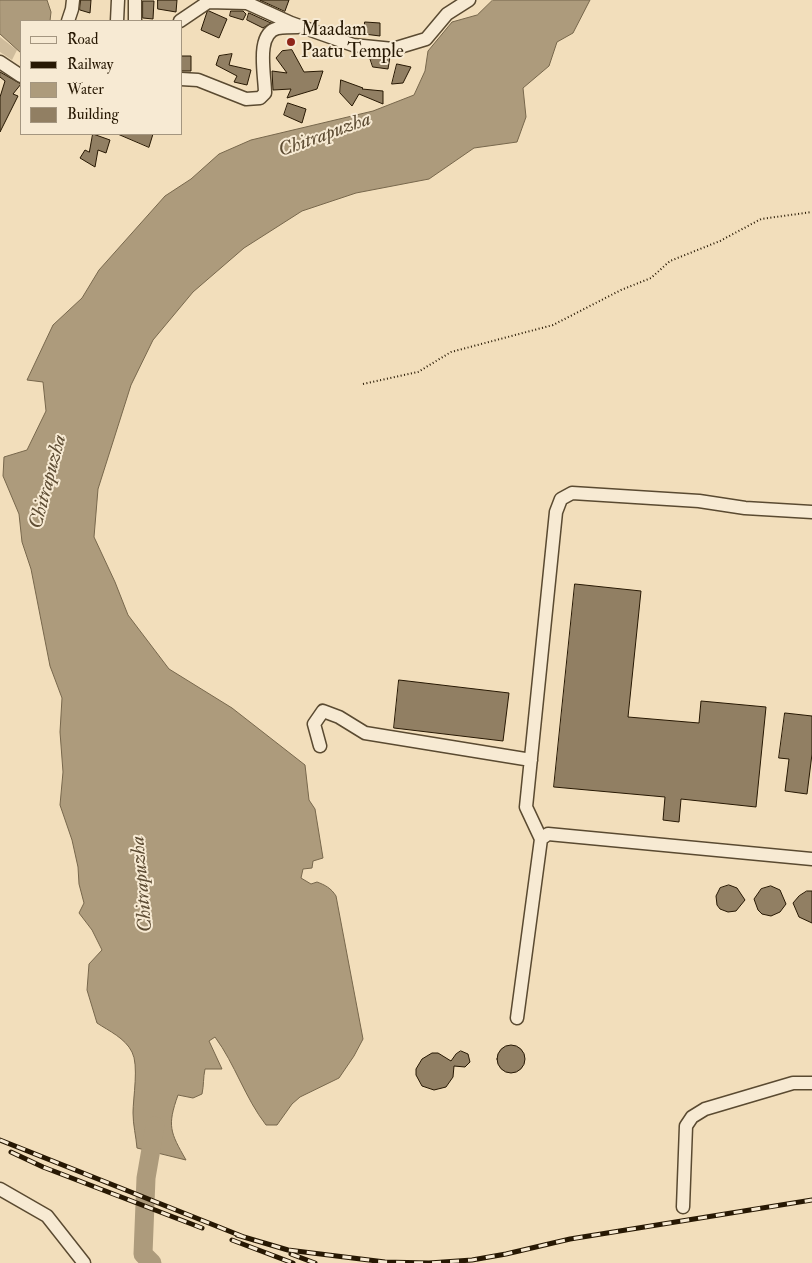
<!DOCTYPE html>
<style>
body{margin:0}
#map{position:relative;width:812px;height:1263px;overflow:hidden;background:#f2debb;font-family:"IM FELL Double Pica",serif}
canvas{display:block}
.legend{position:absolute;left:20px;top:20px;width:162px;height:115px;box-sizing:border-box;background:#f7ead3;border:1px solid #a49680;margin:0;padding:6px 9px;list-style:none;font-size:15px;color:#271803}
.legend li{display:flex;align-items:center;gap:10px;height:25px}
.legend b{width:25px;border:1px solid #a49680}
</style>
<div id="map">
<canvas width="812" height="1263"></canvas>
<ul class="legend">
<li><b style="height:6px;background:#f7ead3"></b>Road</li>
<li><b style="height:6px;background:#271803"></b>Railway</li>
<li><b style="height:14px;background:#ad9b7c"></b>Water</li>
<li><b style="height:14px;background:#917f63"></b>Building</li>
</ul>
</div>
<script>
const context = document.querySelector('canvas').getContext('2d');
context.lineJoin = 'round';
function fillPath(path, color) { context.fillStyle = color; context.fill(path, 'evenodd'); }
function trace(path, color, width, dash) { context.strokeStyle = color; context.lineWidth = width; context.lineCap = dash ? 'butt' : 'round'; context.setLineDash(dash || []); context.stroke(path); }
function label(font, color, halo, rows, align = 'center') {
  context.font = font + ' "IM FELL Double Pica",serif'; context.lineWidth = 4; context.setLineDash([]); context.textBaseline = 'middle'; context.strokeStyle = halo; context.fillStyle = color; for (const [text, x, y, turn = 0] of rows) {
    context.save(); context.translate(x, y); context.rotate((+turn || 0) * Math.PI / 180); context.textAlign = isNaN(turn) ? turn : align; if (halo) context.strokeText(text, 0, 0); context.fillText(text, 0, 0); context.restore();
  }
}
fillPath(new Path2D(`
 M0,37L17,50L12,60L0,52Z`), '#cfbc9c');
const water = new Path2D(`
 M0,0H47L51,12L50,21H21V53L0,34Z
 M493,0H590L573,33L557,42L549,66L523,88L526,117L517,142L474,148L429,179L356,193L302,211L244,248L193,292L153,340L131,385L98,489L94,537L115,582L128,615L169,669L232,708L305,765L309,800L315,809L323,858L313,861L312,868L303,869L301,878L311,884L317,882C325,885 331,888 336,896L363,1039L354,1056L339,1078L300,1097L292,1104L277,1125H266C245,1098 235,1064 215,1037L209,1041L222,1069H205C203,1078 204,1085 202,1094L193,1098L178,1095C167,1126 170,1132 186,1160L137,1148C136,1136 133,1125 133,1113C133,1098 139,1065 132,1052C125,1038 109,1031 97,1023L87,990L89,964L102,950L92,930L79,913L84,903L79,884L78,867L72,840L60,805L63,772L60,732L62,698L50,666L31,569L22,542L19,514L3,476L4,457L27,450L46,411L43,382L27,380L53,325L82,298L99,270L165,196L191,179L219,154L251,140L373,111L414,95L425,71L428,51L452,22L477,15Z`);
fillPath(water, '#ad9b7c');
trace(water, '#77674c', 1);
trace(new Path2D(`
 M152,1263L143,1254L146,1178L155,1126`), '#ad9b7c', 19);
const building = new Path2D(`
 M81,0H91L90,13L80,10Z
 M158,0H177L176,12L158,9Z
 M260,0H289L285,11Z
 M143,1H154L153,19L143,18Z
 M209,11L227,19L219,38L201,30L207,12Z
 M231,11H243L246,14L243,20L230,16Z
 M249,13L271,23L263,28L247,20Z
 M365,22L380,23V36L364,34Z
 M292,50L304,72L323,71L317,89L287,98L291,89L273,90L272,71L287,73L276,58L282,51Z
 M232,54L229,65L251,70L247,85L234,82L237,76L216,65L219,56Z
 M369,55L390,57L388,69L373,67Z
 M181,56H191V71H181Z
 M397,64L411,67L403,83L392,84Z
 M0,72L21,84L13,94L18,96L0,132V97L5,81L0,77Z
 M341,80L363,88L362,89L383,91V104L359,94L352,106L340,93Z
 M288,103L306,109L302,123L284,115Z
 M93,134L110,140L106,153L98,150L95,167L80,158L85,150L89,152Z
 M118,134H153L149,147Z
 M575,584L641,591L628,717L699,723L701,701L766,707L756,807L681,799L679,822L663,820L665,797L554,787Z
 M399,680L509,693L503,741L394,728Z
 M785,713L812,716V754L807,794L785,791L789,759L779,758Z
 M729,885L737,888L745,900L736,911L728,912L720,909L717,905L716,896L720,888Z
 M771,886L780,890L786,904L780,912L771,916L762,914L758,910L754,899L761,889Z
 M807,891H812V923L799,917L793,903L799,896Z
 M497 1059a14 14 0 1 1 28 0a14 14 0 1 1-28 0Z
 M461,1051L468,1054L470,1062L465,1067L454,1066L453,1077L446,1087L434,1090L422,1086L416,1075V1069L422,1059L432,1053H438L451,1061L456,1054Z`);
fillPath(building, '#917f63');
trace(building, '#271803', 1);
const street = new Path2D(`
 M68,21L72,9L73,0
 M117,21L118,0
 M135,21V0
 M180,21L208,2L247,3L291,23L353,45L393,49L426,39L447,14L469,0
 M0,62L21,76
 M181,79L198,80L246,99L260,98L265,93C265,75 255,33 278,28C285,27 292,27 298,27
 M320,746L314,724L323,711L339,717L365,733L531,760
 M541,839L548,834L812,859
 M517,1018L541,839L526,807L556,512L561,499L572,493L699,501L745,508L812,512
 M0,1189L47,1216L84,1263
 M683,1207L686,1126L692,1117L705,1109L793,1083H812`);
trace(street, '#5a4a31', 15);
trace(new Path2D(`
 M363,384L418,372L451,352L553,325L621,290L651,278L670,261L720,241L761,219L812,212`), '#271803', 2, [1, 2.5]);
trace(street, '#f7ead3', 12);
const rail = new Path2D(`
 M0,1140L244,1237
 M11,1152L43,1167L202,1228
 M237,1235L288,1250L385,1262L429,1263L472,1260L506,1254L570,1239L812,1200
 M232,1240L293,1263
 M291,1254L315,1263`);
trace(rail, '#271803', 5);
trace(rail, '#f7ead3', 3, [9]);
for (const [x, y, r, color] of [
 [291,42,5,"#8f2418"]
]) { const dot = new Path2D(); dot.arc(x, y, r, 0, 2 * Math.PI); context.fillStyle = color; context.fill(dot); trace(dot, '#f7ead3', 2); }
label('19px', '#271803', '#f7ead3', [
 ["Maadam",301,31],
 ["Paatu Temple",301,53]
], 'left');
label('italic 20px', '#5d4c33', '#f7ead3', [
 ["Chitrapuzha",325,136,-20],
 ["Chitrapuzha",49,482,-75],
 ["Chitrapuzha",143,884,-95]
]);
</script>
